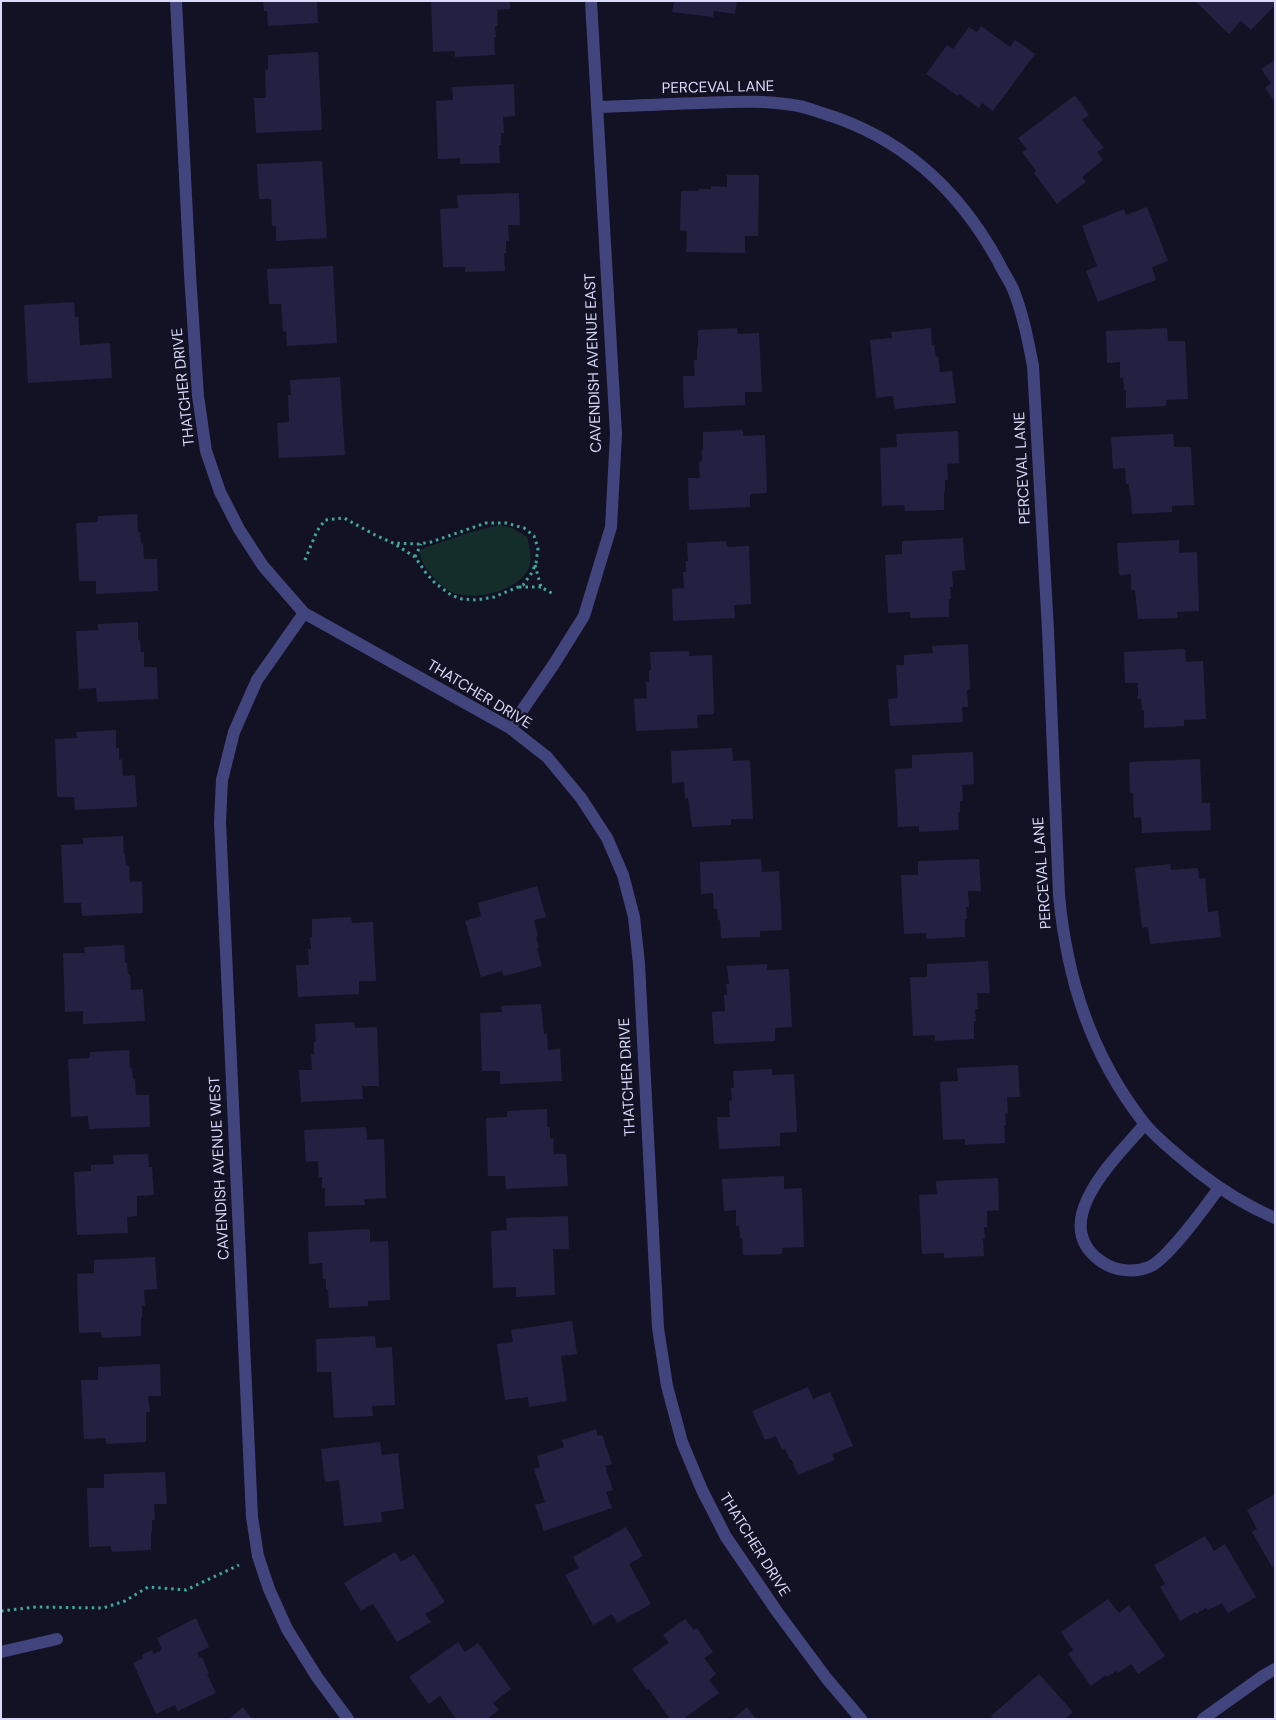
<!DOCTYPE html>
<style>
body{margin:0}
#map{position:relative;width:1276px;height:1720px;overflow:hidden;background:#131224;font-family:"DM Sans",sans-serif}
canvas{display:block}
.frame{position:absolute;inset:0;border:2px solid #dad9fa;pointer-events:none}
</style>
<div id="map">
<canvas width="1276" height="1720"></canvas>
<div class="frame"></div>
</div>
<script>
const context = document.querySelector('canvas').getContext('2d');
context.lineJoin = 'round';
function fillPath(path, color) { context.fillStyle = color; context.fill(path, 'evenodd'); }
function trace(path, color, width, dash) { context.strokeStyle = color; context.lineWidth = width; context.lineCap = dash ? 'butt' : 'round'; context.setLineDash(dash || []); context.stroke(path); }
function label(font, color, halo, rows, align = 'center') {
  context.font = font + ' "DM Sans",sans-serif'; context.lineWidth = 5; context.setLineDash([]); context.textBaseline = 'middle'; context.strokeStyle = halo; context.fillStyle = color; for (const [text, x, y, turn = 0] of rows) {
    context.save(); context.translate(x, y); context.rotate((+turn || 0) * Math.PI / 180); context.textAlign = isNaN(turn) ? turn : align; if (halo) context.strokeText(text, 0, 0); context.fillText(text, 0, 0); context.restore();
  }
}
fillPath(new Path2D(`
 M499,525L512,528L527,537C529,546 532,555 530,564C524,591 471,603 449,591C441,586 432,577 427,569C423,563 420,558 419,551L424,548L468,533Z`), '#152d2a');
fillPath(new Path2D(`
 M263,1H317L318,23L268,26L267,11H264Z
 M431,1H510V9L497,10L498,26H495L496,37H494L495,55L455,57V51L433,52Z
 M674,1H737L735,14L714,11L713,17L672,12Z
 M1195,1H1275V5L1251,30L1241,21L1229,34Z
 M981,26L1010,47L1015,40L1035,54L993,111L982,103L979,108L959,94L958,96L926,74L947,45L953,49L969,27L977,32Z
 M318,52L322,130L256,133L254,98H266L265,70L268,69V55Z
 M1275,60V102L1265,88L1271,83L1261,69Z
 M514,84L515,116L503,117L504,133H501V145H499L500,163L460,164V158L438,159L436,101L453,100L452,87Z
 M1075,95L1089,115L1082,120L1104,148L1097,152L1103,160L1082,177L1086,182L1057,204L1034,173L1036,171L1022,152L1027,149L1018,138Z
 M322,161L327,238L276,241V226H272L271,199H259L257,164Z
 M727,175H759L758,236H745V253L686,252L687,231L680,230L681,191H699V189H711V186L727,187Z
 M519,193L520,225H508L509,241H506V253H504L505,271L465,272V267H443L440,209L458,208L457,195Z
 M1147,207L1168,261L1152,267L1156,280L1098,302L1086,271L1097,266L1082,226L1124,209L1126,215Z
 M333,266L337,343L287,346L286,331L283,332L281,304H269L267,269Z
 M74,302L75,317H78L80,345L110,343L112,378L28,383L24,305Z
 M737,328L738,334L759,333L762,392H745V405L684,408L683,376H695L694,360H697V348H698V330Z
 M931,328L932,345H934L936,357L938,356L940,372L952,371L956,403L895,409L893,396L876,398L870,340L892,338L891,332Z
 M1167,328L1168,341H1185L1188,399L1166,400V406L1126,408V390H1124L1123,378H1120V362L1107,363L1106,331Z
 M340,377L345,455L279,458L277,423L289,422L288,395H291L290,380Z
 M743,430V436L765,435L767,493L750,494V507L689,510L688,478H700L699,462L702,461V450H703V432Z
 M958,431L959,463L947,464L948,480H945V492H944V510L905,511L904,505L882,506L880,448L897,447L896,434Z
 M1173,434L1174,447H1191L1194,505L1172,506V512L1132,514L1131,496H1130L1129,484H1126L1125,468L1113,469L1111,437Z
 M137,514L138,532H140L141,544L143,543L144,559H157L158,591L96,594V581H79L76,523L98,522V516Z
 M963,538L965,570L952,571L953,587H950L951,599H949V617L910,618V612L888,613L885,555L902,554V541Z
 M1179,540V553L1197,552L1199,611L1177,612L1178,618L1138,619L1135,590H1131V574L1119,575L1117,543Z
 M726,541L727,547L749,546L751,604L734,605L735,618L673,621L672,589L684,588L683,572H686V561H688L687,543Z
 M138,622V640H140L141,652H144V667H157L158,699L97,702L96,688L79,689L76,631L98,630V624Z
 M968,644L970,689L967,690L968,707H962L963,722L890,726L888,699L898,698L896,665H904V655L933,653L932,646Z
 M1185,649L1186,662L1203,661L1206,719L1184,720V726L1144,728V710H1142L1141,699H1138V683H1125L1124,652Z
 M689,651L690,656L712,655L714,714L697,715L698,728L636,731L634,699L647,698L646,682H649V670H651L650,652Z
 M116,730V748H119V760L122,759L123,776L135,775L137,807L75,810L74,797H57L55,739L77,738L76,732Z
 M732,748L733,761L750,760L753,819H731V825L692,827L688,798H685L684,782L672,783L671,751Z
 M973,752L974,784L962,785L963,801H960V812L958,813L959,830L919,832V826L898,827L895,769L912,768V755Z
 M1200,759L1202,803H1210L1211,830L1142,833L1141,817L1134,818L1133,793H1130L1129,762Z
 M123,836L124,854H125L126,866H129L130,882L142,881L143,913L82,916L81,903H64L61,845L83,844V838Z
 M761,859L762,872L779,871L782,930L760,931V937L721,938L720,920L718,921L717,909H714L713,893L701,894L700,862Z
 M979,859L981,891H968L969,907H966L967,919H965V937L926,939V933L904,934L901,875H918V861Z
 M1170,864L1171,870L1198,868L1199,879L1205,878L1208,912L1218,911L1221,937L1150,944L1148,927L1142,928L1135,868Z
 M537,886L546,917L534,920L538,936L536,937L539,948H537L542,966L504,976L502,971L481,977L465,921L481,916L478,903Z
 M351,917L352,923L373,922L376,981H359V994L298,997L296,965H309L308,949H311L310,937H312V919Z
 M124,945L125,963H127L128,974H130L131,990L143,989L145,1021L83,1024V1011L65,1012L63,953H85L84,947Z
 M988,961L990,993H977L978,1009H975L976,1021H974V1039L935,1041V1035L913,1036L910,977H927V964Z
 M767,964V970L789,969L792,1027L775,1028V1041L714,1044L712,1012L725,1011L724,995H727L726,984H729L727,966Z
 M541,1004L544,1034H547L548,1050L560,1049L562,1081L500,1084V1071H482L480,1013L502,1012L501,1006Z
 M354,1022L355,1028L377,1027L379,1086H362L363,1099L301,1102L299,1070H312L311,1054H314V1042H316L315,1024Z
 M129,1050L130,1068H132L133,1079H135L136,1095H149L150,1127L89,1129L88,1116L71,1117L68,1059L90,1058V1052Z
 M1018,1065L1020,1097H1007L1008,1113L1005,1114L1006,1125H1004L1005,1143L965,1145V1139L943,1140L940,1082L958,1081L957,1068Z
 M772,1069V1075L794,1074L797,1132L780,1133V1146L719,1149L717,1117H730L729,1101L732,1100L731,1088H734L733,1071Z
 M547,1109V1127H550V1139L553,1138L554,1154H566L568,1186L506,1189L505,1176H488L486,1118L507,1117V1111Z
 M366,1127L367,1140L384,1139L386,1198L364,1199L365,1205L325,1206V1188H322V1177H319L318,1161L306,1162L304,1130Z
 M148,1154L149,1167H152L154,1195L137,1196V1216L127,1217L128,1233L77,1235L74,1172L91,1171V1165L114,1164L113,1155Z
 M784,1176V1189L802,1188L804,1247L782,1248V1254L743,1255L742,1238H740L739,1226H736V1210L724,1211L722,1179Z
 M998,1178L999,1210L987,1211V1227H984L985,1239H983L984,1256L944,1258V1253L922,1254L919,1195L937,1194L936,1181Z
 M568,1216L569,1249H553L555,1295L516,1297V1287L493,1288L491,1231L507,1230L506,1218Z
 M370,1229V1242L388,1241L390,1300L368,1301V1306L329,1308L328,1290H326V1279H323L322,1263L309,1264L308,1232Z
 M155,1257L157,1289L144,1290L145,1306H142V1318H141V1336L102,1338L101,1332L79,1333L77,1274L94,1273V1260Z
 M572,1321L577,1354L561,1356L567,1401L529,1407L528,1397L505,1400L497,1344L513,1342L511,1330Z
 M375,1336L376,1348L392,1347L395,1405L372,1406L373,1416L334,1418L331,1372H317L316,1339Z
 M160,1364L161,1396H148L150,1412H146V1442L106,1444V1438L84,1439L81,1380H98V1367Z
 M808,1387L813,1399L830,1392L853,1446L832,1454L835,1460L798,1475L791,1459L790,1460L785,1449L782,1450L776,1436L765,1440L752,1411Z
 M596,1429L598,1436L602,1435L612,1464L605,1466L613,1490L606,1492L612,1508L544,1531L535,1505L545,1502L534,1469L540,1467L537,1456L564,1447L562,1440Z
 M380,1442L382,1455L398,1453L404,1509L381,1512L382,1522L344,1526L339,1480L325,1482L321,1449Z
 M165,1472L167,1504H154L155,1520H152V1532H151V1550L112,1552L111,1546L89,1547L87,1488H104V1474Z
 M1275,1494V1565L1272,1567L1252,1532L1257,1529L1247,1510Z
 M626,1527L643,1556L629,1564L651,1604L617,1623L612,1614L593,1625L565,1575L579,1568L573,1557Z
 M1205,1536L1214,1551L1225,1544L1256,1597L1228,1613L1222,1603L1208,1610L1206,1608L1196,1614L1195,1612L1180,1621L1160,1587L1165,1584L1154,1565Z
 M395,1552L401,1562L414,1554L445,1602L425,1614L431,1622L397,1642L373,1604L361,1611L344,1583Z
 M1108,1599L1119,1613L1129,1605L1165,1656L1138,1674L1131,1664L1118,1673L1116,1671L1107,1677L1106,1675L1091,1686L1068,1654L1073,1650L1061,1632Z
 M196,1618L209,1647L197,1653L200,1658L202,1657L209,1674H207L216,1693L178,1711L175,1705L156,1714L133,1663L143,1658L142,1655L152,1650L154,1654L162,1650L157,1638Z
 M685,1619L694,1630L697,1628L713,1652L704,1658L716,1674L709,1680L719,1693L683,1719H670L649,1689L647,1690L632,1669L669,1643L663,1635Z
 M458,1642L465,1652L478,1643L511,1689L493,1703L499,1710L487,1719H456L440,1696L429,1704L409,1677Z
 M1039,1674L1073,1712L1065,1719H994L991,1716Z
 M243,1707L252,1719H229Z
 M747,1707L756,1719H733Z`), '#242042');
trace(new Path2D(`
 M415,557L421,544
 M305,560L317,531L325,520L344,518L375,535L393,543L419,544L431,542L486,523H506L524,528L534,536L538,548L536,563L531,574L523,585L494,597L476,600L462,599L451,595L435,583L426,573L415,557L393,543
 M535,565L541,587L555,595
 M519,587H541
 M1,1611L36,1607L103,1608L125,1601L148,1587L186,1590L239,1565`), '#3ea99b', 3, [2.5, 4]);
trace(new Path2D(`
 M176,1L190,274L198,396L206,451L220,492L239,529L263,566L304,613L510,728L547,757L581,798L607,838L623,875L634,917L639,964L658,1328L667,1386L682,1442L702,1490L726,1537L778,1613L827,1679L861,1719
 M597,107C631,106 665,104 699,103C731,102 762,100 793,105C803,106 813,110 822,113C902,137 960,191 999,263C1003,272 1009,280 1013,289C1023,314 1028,340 1033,366L1048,630L1059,895C1067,980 1091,1055 1144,1123C1158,1140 1180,1157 1197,1171C1221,1190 1247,1206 1275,1218
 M304,613L257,680L234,732L222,780L220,822L252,1517L258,1556L269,1589L287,1629L317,1677L348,1719
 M510,728L554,664L584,616L611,527L616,434L591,1
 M1145,1124C1117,1157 1045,1223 1102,1262C1115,1271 1134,1273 1149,1267C1168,1259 1205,1207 1219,1188
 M1,1652L57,1639
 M1203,1719L1263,1676L1275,1669`), '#42447d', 12);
label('15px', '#dad9fa', '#131224', [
 ["PERCEVAL LANE",718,88,-1],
 ["CAVENDISH AVENUE EAST",594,363,-92],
 ["THATCHER DRIVE",184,387,-96],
 ["PERCEVAL LANE",1023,468,-93],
 ["THATCHER DRIVE",479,695,31],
 ["PERCEVAL LANE",1043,873,-94],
 ["THATCHER DRIVE",628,1077,-93],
 ["CAVENDISH AVENUE WEST",220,1168,-93],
 ["THATCHER DRIVE",754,1545,58]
]);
</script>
